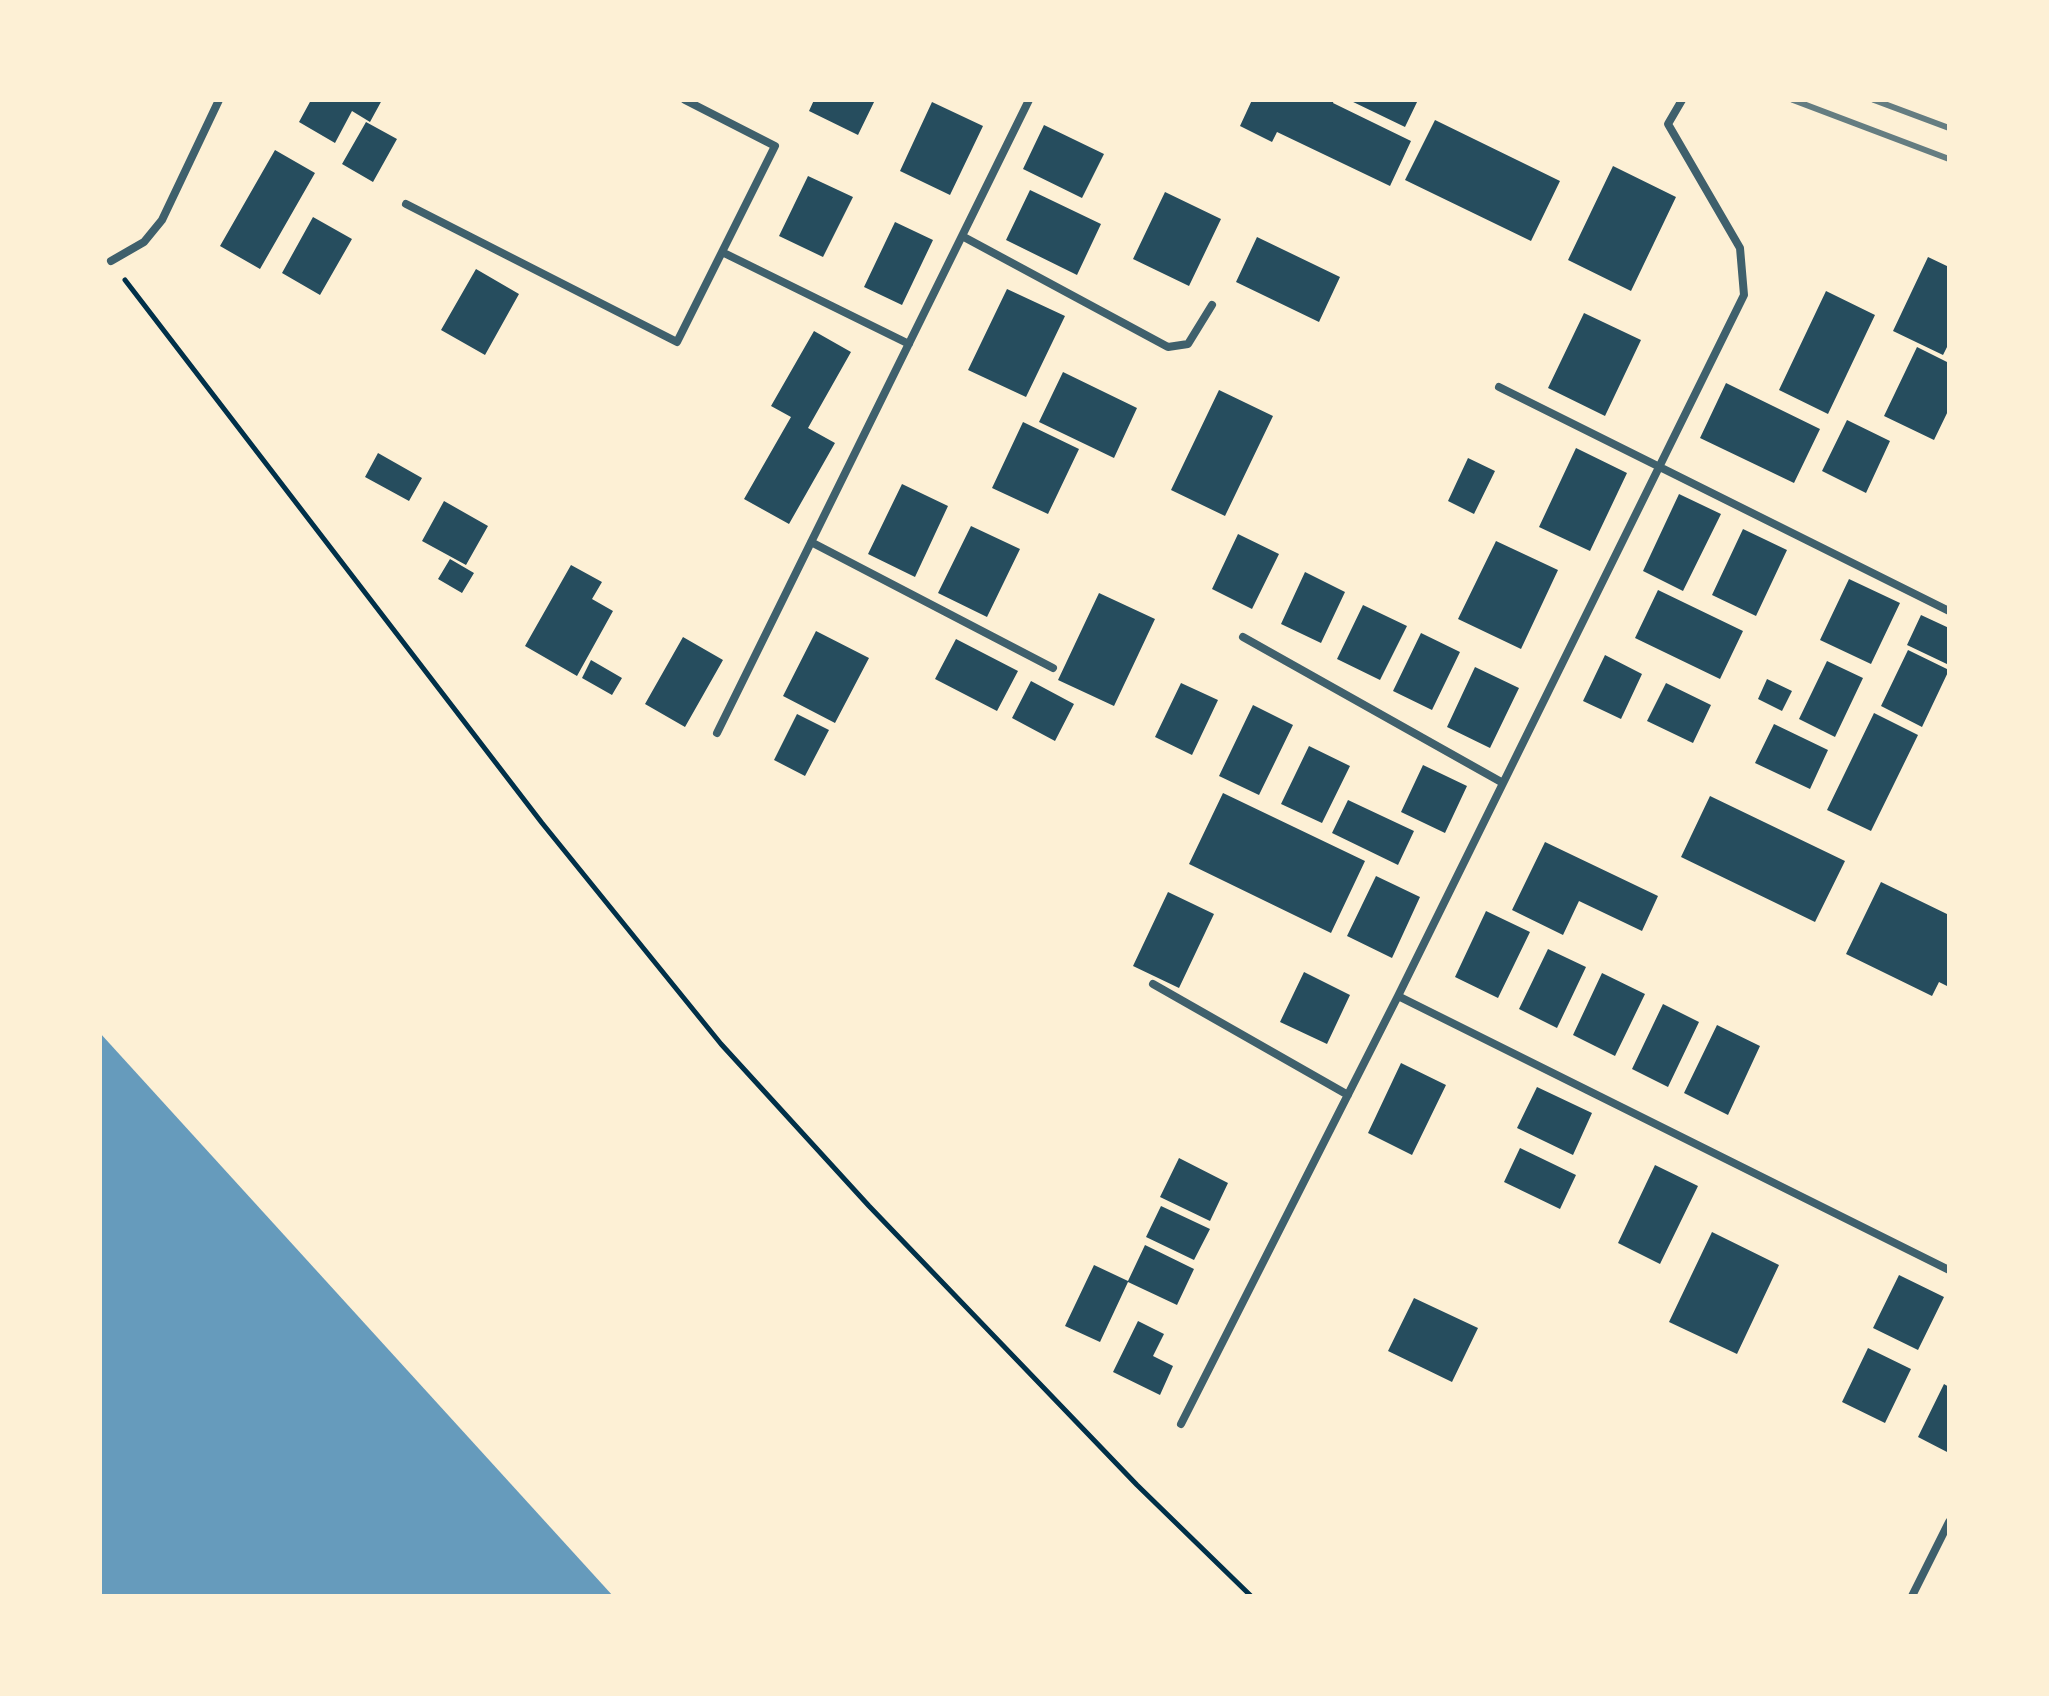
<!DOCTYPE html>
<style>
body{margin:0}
#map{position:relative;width:2049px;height:1696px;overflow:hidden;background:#fdf0d5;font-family:"Varela Round",sans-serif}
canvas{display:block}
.frame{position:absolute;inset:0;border:102px solid #fdf0d5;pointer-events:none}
</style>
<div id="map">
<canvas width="2049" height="1696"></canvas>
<div class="frame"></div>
</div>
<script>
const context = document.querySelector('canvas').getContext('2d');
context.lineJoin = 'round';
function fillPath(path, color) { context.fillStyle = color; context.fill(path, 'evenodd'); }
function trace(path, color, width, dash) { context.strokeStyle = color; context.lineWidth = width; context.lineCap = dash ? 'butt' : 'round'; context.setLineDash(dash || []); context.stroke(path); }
fillPath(new Path2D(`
 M100,1033L613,1596H100Z`), '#669bbc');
fillPath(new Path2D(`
 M311,100H382L370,122L352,111L335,143L299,122Z
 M814,100H875L858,135L809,111Z
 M1252,100H1334L1333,103L1411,141L1390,186L1277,132L1272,142L1240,126Z
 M1349,100H1418L1405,127Z
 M932,102L983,126L950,195L900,171Z
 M1435,120L1560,181L1531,241L1405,180Z
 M366,122L397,139L373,182L342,164Z
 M1044,125L1104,154L1082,198L1023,169Z
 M275,150L315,173L260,269L220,246Z
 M1613,166L1676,197L1631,291L1568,260Z
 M808,176L853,197L823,257L779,236Z
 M1030,190L1101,224L1077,275L1006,240Z
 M1165,192L1221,219L1189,286L1133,259Z
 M313,217L352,239L320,295L282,273Z
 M895,222L933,240L902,305L864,287Z
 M1257,237L1340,277L1319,322L1236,282Z
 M1928,257L1949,267V343L1943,355L1893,331Z
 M476,269L519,294L485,355L441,330Z
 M1007,289L1065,316L1026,397L968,370Z
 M1826,291L1875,315L1828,414L1779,390Z
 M1584,313L1641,340L1605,416L1548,388Z
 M814,331L851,352L808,428L835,443L789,524L744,499L791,417L771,406Z
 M1917,347L1949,363V409L1934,440L1884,416Z
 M1063,372L1137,408L1114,458L1039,422Z
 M1726,383L1820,429L1794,483L1700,438Z
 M1219,390L1273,416L1225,516L1171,490Z
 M1847,420L1890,441L1866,493L1822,471Z
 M1023,422L1079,449L1048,514L992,488Z
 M1576,448L1627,473L1590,551L1539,527Z
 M378,453L422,478L409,501L365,477Z
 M1468,458L1495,471L1474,514L1448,501Z
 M902,484L948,506L915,577L868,554Z
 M1679,494L1721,514L1683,591L1643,571Z
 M444,501L488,526L466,565L422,541Z
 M971,526L1020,549L987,617L938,593Z
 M1743,529L1787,550L1756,616L1712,595Z
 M1238,534L1279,554L1252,609L1212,589Z
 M1496,541L1558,570L1521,649L1458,619Z
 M450,559L474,573L462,593L438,579Z
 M571,565L602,582L592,599L613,611L577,676L525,646Z
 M1305,572L1345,592L1321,643L1281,624Z
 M1849,579L1900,603L1871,664L1820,640Z
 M1658,590L1743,631L1720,679L1635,638Z
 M1099,593L1155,619L1114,706L1058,680Z
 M1363,605L1407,626L1380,680L1337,659Z
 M1921,615L1949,628V665L1907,645Z
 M816,631L869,658L835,723L783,696Z
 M1421,633L1460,652L1432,710L1393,691Z
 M683,637L723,660L685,727L645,704Z
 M956,639L1018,671L997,711L935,679Z
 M1908,650L1949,670L1922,727L1881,706Z
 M1605,655L1642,674L1621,719L1583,701Z
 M591,660L622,678L612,695L582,678Z
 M1827,661L1863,678L1835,737L1799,719Z
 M1475,667L1519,688L1490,748L1447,727Z
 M1767,679L1792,691L1782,711L1758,699Z
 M1031,681L1074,704L1055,741L1012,718Z
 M1181,683L1218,700L1192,755L1155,737Z
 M1666,683L1711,705L1693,743L1647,721Z
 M1253,705L1293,725L1259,795L1219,776Z
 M1874,713L1918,735L1871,831L1827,810Z
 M797,714L829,730L805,776L774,760Z
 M1774,724L1828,750L1810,789L1755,763Z
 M1309,746L1350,766L1322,823L1281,804Z
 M1423,765L1467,786L1445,833L1401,812Z
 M1223,793L1365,861L1331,933L1189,864Z
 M1710,796L1845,861L1815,922L1681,857Z
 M1348,800L1414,831L1398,865L1332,833Z
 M1545,842L1658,896L1642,931L1579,901L1563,935L1512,910Z
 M1376,876L1420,897L1392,958L1347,936Z
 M1881,882L1949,915V987L1939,982L1932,996L1846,954Z
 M1168,892L1214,914L1179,988L1133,966Z
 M1486,911L1530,932L1498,998L1455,977Z
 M1548,949L1586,967L1557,1028L1519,1009Z
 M1304,972L1350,995L1327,1044L1280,1022Z
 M1602,973L1645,994L1615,1056L1573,1035Z
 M1663,1004L1699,1022L1668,1087L1632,1069Z
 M1717,1025L1760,1046L1728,1115L1684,1093Z
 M1401,1063L1446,1085L1412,1155L1368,1133Z
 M1537,1087L1592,1113L1573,1155L1517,1128Z
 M1520,1148L1576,1175L1560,1209L1504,1182Z
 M1179,1158L1228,1183L1210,1221L1160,1197Z
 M1655,1165L1698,1186L1660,1264L1618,1243Z
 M1161,1206L1210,1229L1194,1260L1146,1237Z
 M1712,1232L1779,1265L1737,1354L1669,1322Z
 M1145,1245L1194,1269L1177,1305L1128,1282L1100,1342L1065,1326L1094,1265L1128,1281Z
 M1899,1275L1944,1297L1918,1350L1873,1328Z
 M1414,1298L1478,1328L1452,1382L1388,1351Z
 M1138,1321L1164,1334L1153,1356L1173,1366L1160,1395L1113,1372Z
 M1868,1348L1911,1369L1885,1423L1842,1402Z
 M1944,1384L1949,1387V1453L1918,1437Z`), '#264d5e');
trace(new Path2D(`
 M125,280L542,823L721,1044L869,1206L1137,1485L1251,1596`), '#003049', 5);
trace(new Path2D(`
 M406,204L677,342L775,146L685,100
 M962,236L1168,347L1188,344L1212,305
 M722,252L909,344
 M111,261L144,242L162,220L219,100
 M1499,387L1949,611
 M811,542L1053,668
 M1243,637L1503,783
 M717,733L1029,100
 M1153,984L1348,1095
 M1398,996L1949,1270
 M1181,1424L1398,996L1744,295L1740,248L1668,124L1682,100
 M1912,1596L1949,1522`), '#3f606c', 8);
trace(new Path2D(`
 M1793,100L1949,159
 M1874,100L1949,128`), '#657d81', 6);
</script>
